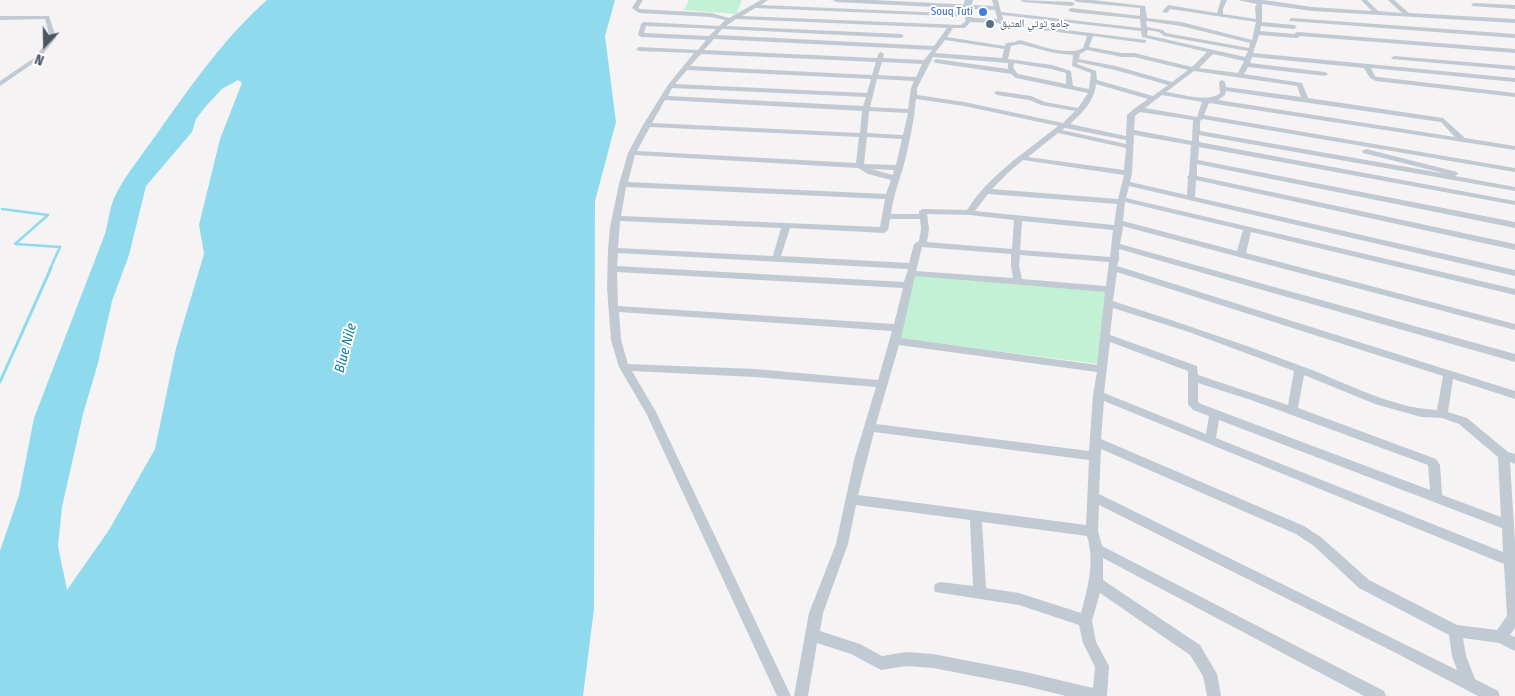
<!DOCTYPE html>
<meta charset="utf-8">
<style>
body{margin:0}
#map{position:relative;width:1515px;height:696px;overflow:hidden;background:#f5f3f3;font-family:"Fira Sans Condensed",sans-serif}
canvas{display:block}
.north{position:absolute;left:20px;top:20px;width:50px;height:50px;-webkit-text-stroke:4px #fff;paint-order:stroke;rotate:201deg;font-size:14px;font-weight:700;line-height:20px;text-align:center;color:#4a5661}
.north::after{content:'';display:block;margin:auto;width:18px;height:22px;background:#4a5661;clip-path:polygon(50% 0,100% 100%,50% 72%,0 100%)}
</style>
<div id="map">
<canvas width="1515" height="696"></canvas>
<div class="north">N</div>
</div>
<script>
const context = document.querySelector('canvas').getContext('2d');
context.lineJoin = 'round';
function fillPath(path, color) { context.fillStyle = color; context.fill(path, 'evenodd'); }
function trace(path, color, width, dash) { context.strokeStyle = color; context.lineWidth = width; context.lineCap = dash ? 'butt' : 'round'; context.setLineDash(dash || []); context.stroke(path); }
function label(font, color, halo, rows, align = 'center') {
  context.font = font + ' "Fira Sans Condensed","Noto Naskh Arabic",sans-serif'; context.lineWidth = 4; context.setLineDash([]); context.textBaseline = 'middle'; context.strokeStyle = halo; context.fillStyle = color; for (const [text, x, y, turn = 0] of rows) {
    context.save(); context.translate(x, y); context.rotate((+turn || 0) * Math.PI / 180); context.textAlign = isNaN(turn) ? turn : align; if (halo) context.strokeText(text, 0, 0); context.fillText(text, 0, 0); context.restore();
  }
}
fillPath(new Path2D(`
 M689,0H742L736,14L684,10Z
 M913,275L1108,292L1098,364L898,338Z`), '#c3f1d5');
fillPath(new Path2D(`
 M267,0H615L605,36L616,122L595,201L594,609L583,696H0V551L19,495L34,418L105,234C109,221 109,207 116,194C128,171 146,150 161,128C193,83 225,37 267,0ZM238,80L242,83L220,139L199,225L204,254L176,348L155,449L109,530L67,590L58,546L62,507L83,414L98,363L112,301L129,255L146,186L192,132L196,119L206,106L222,89Z`), '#90daee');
trace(new Path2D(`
 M2,209L48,215L15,244L60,247L50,269`), '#90daee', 2.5);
trace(new Path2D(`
 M0,382L51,268`), '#90daee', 3);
fillPath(new Path2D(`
 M637,0H643L638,8L640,9L711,13L729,18L761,0H768L761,5L969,14L971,15V17L755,8L742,16L961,25L969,18L972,20L965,28H953L947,37L1005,46L1006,43L1015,42L1019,40C1036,44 1067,57 1083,48L1087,36L999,24L995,10L836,2L833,0H873L994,6L992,0H998L1001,12L1141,28L1140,19L1071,12L1068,10L1071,8L1140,16V8L1077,2L1074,0H1093L1145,6L1147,18L1181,22L1252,40L1256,22L1170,9L1167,13L1162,12L1168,5L1217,13L1221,0H1227L1223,9V14L1256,19L1255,7L1257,4L1238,0H1264L1312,7L1372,11L1361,0H1367L1378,11L1402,13L1388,0H1394L1409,13L1515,19V23L1312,11L1262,4V22L1294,25L1297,27L1294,29L1261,26L1260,31L1294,34L1297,32L1515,49V53L1300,36L1297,38L1259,35L1253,53L1515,78V82L1371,68L1375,76L1378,77L1515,93V97L1376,81L1370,78L1364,68L1252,57L1250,63L1325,72L1328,74L1325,76L1248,67L1244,74L1302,83L1308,98L1443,118L1465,138L1515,146V150L1209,103L1204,115L1515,168V172L1203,119L1200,121V131L1447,174L1363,153L1362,151L1366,149L1457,172L1458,174L1455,176L1515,187V191L1199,135V142L1515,201V205L1199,147L1198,160L1515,222V228L1197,164V176L1515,244V250L1196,180L1195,197L1515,270V276L1129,186L1126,198L1515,289V295L1251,232L1246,253L1515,324V330L1122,226L1123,228L1120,244L1515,354V362L1119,249V260L1117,266L1515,391V399L1453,379L1448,412L1467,418L1508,452L1515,454V464L1510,462L1515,542V628L1510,635L1515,637V651L1499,643L1463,638L1466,656L1475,679L1498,691L1500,696H1478L1396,653L1099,505L1098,531L1102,546L1384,691L1386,696H1364L1103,558V580L1200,645L1217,674L1221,696H1207L1203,676L1190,655L1100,593L1092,621L1096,642L1109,666L1107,696H1066L1021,685L933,668L906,666L881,670L851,654L817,643L808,696H794L809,613L836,544L854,460L876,387L755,377L632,371L656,412L791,696H777L646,413L619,367L611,340L607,288L608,250L610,227L619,184L628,153L643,125L668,85L694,53L639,51L636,49L639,47L698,50L706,40L641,37L638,35L641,24L644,22L719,26L725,20L711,17L639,13L632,8ZM1002,15L1141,31L1142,37L1207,52L1192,67L1134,53H1122L1089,47L1093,36L1144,43L1146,42V40L1004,22ZM736,19L947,28L934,46L717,35L722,29L901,38L904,36L901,34L726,26ZM1146,21L1181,26L1250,43L1249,48L1166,33L1163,30L1147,27ZM646,26L716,29L709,36L644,33ZM1148,30L1159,32L1164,36L1248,51L1245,57L1147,35ZM714,39L932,50L924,60L883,58L884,54L881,52L879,53L877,58L704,50ZM945,40L1004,49L1002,58L935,53ZM1020,44L1054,53L1073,55L1072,66L1091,73L1089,89L1073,86L1071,71L1052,65L1008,59L1011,46ZM1087,50L1122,57H1134L1188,70L1172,82L1116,66L1079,59L1080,54ZM701,54L876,62L872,75L690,66ZM1213,54L1244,61L1238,73L1199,68ZM933,57L1008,63V69L936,59L933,61L936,63L1011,74L1016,78L1088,93L1078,108L1045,102L1031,96L997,91L994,93L997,95L1029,100L1041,105L1075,111L1063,123L964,102L917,95V88ZM882,62L922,64L916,77L878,75ZM1078,62L1115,70L1168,85L1153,96L1097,80L1096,71L1077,64ZM1014,63L1051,69L1066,73V84L1018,74L1013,68ZM687,70L871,79L867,93L675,84ZM1194,71L1297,86L1301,97L1226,87L1225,82L1222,80L1219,82L1220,93C1208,103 1181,94 1166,92ZM877,79L914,81L911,88L908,109L870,107ZM1096,84L1148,99L1135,108L1127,115L1126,136L1070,124C1082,113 1094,102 1096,84ZM672,88L866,97L863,106L668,96ZM1226,91L1441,122L1455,137L1218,100L1225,95ZM1162,95L1202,102L1197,117L1145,108ZM916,99L964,106L1058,126C1026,152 990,174 967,210L923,209L919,211V214H891C893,198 898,184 903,168C909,145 914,122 916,99ZM665,100L862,111L860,133L652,123ZM869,111L908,113L903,135L867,133ZM1140,112L1193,120L1192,141L1134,130L1135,116ZM650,127L859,137L856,163L637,151ZM1065,128L1126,140V144L1062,130ZM1058,133L1126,148L1124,170L1028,157ZM1134,135L1191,145L1189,175L1187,177L1188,179L1187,195L1130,182L1132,173ZM867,137L902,139L896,165L864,164ZM635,155L858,168L868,174L891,180L886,194L628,182ZM1023,160L1124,175L1118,199L992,189L1010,171ZM871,169L894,170L893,175ZM626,187L885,199L880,227L621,216ZM988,194L1117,204L1114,225L975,211ZM1125,202L1243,230L1237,251L1123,221ZM927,214L970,215L1014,220L1012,249L927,242L929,229ZM890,219H920L921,229L919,241L914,244L909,263L781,256L790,228L884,233L888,230ZM620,221L781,228L773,256L618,248ZM1022,221L1113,230L1110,257L1020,250ZM922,247L1011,254V266L1013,278L916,271ZM618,253L908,269L904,282L617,266ZM1020,255L1109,262L1106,286L1022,279L1019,266ZM617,272L903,288L894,324L618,306ZM1117,272L1443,376L1437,410C1391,408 1347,383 1304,367C1241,343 1177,322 1113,301ZM915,276L1105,292L1097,365L901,338ZM1113,308L1189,332L1294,371L1288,405L1198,375L1197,366L1110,335ZM619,312L892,331L878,380L755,369L628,364L621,340ZM1110,342L1188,371V404L1193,410L1209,416L1206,434L1104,393ZM899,345L1097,372L1093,395L1089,451L876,424ZM1304,375L1375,404L1421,417L1442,418L1459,424L1498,457L1501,517L1442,495L1440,465L1436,459L1298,408ZM1198,383L1251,400L1428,465L1430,490L1201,404L1198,402ZM1104,401L1504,564L1507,616L1497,630L1457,625L1369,580L1322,538L1304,526L1101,439ZM1219,420L1502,528L1503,552L1216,438ZM874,432L1089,460L1086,525L858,495ZM1101,449L1296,534L1314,546L1359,588L1449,635L1452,656L1457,670L1099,494ZM856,505L970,520L973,586L940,582L935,584L934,588L935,592L1019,605L1079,625L1083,643L1095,667L1093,688L1021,671L933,654L906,652L882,656L860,644L820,631L823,613L848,544ZM982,522L1087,536C1095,563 1088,587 1081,613L1019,593L986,588Z
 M1020,0L1072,2L1075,4L1072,6L1023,2Z
 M1474,3L1515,5V9L1472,6L1471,5Z
 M0,16H49L56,38L38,60L0,86V81L34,58L50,38L45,19L0,20Z
 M1292,18L1515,34V38L1290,21L1289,20Z
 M1394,56L1515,66V70L1392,59L1391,58Z`), '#c1cad2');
fillPath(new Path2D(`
 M965,0H973L971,7L973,18L1000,19L1004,21L1000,23L966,22L963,7Z`), '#c1cbd6');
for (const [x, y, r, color] of [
 [983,12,5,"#3f7fe0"],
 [990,24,5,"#5c6f8a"]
]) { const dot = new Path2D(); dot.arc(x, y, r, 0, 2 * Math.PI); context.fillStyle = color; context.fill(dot); trace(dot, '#fff', 2); }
label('11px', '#366cbe', '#fff', [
 ["Souq Tuti",973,12]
], 'right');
label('11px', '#4e5e75', '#fff', [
 ["جامع توتي العتيق",1000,24]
], 'left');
label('italic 14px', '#0c7c9b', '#fff', [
 ["Blue Nile",346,348,-75]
]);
</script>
